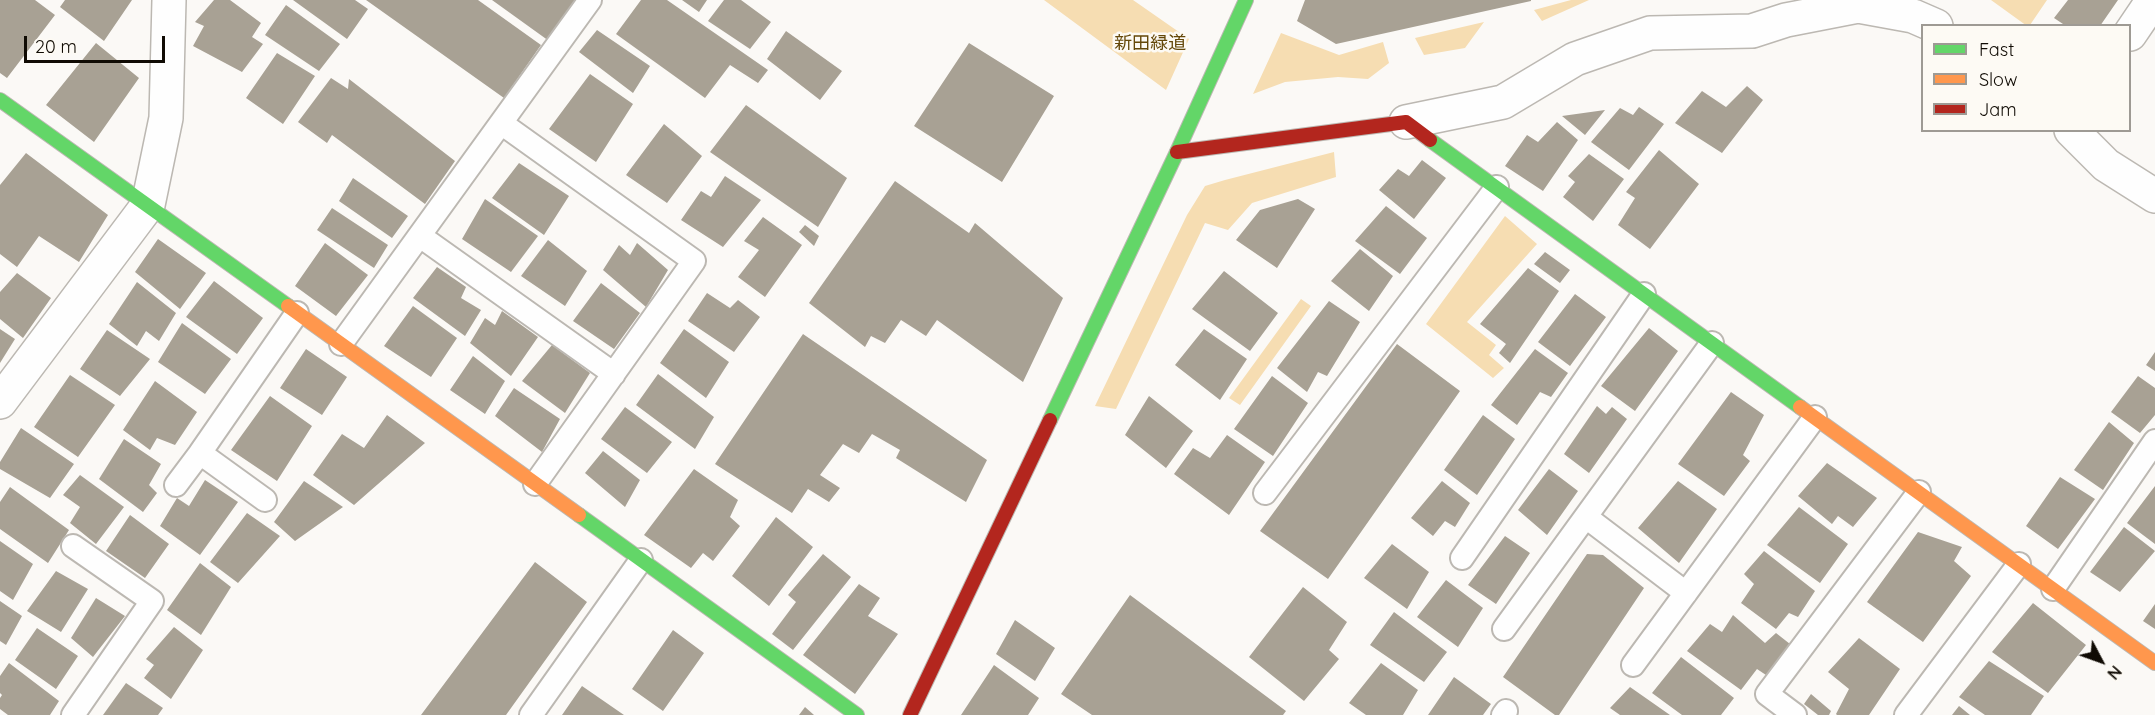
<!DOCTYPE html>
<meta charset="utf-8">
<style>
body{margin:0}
#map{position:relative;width:2155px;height:715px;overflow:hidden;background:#fbf9f6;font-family:Quicksand,sans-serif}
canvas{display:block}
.legend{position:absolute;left:1921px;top:24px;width:210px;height:108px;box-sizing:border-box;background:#fdfaf4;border:2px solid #9e9a94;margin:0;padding:8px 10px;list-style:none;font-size:18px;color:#100b04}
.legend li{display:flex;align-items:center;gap:12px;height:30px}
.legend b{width:30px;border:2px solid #9e9a94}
.north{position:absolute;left:2071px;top:631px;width:60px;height:60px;-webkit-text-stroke:4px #fdfaf4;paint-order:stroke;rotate:131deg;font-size:16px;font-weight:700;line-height:24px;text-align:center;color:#100b04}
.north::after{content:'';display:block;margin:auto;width:21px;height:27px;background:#100b04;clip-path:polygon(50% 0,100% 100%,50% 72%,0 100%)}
.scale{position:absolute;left:24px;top:36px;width:141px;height:27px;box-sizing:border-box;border:3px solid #100b04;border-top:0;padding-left:8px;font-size:18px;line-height:21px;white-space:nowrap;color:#100b04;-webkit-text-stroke:4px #fdfaf4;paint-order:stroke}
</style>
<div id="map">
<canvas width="2155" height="715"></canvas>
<ul class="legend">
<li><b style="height:8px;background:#63d668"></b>Fast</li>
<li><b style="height:8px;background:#ff974d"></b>Slow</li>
<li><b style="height:8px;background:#b3261e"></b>Jam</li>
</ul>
<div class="north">N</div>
<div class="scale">20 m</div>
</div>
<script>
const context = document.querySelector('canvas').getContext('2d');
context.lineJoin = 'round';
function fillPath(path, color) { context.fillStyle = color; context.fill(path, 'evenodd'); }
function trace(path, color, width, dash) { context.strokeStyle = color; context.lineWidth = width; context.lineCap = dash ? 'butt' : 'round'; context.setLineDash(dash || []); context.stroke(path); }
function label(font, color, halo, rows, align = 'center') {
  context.font = font + ' Quicksand,"Noto Sans JP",sans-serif'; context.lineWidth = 5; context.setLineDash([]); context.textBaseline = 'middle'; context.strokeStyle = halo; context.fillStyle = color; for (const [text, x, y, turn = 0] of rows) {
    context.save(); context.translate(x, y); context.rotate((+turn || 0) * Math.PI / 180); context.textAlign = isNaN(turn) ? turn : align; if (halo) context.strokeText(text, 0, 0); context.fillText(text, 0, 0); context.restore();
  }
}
fillPath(new Path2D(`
 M1044,0H1133L1189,39L1166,90Z
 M1571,0H1589L1542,21L1534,10Z
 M1991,0H2047L2030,25L2027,26Z
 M1484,22L1465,48L1424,55L1415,38Z
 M1281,33L1339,55L1383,42L1389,63L1368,79L1338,77L1285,82L1253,94Z
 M1334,152L1336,177L1252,203L1228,230L1205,223L1116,409L1095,406L1187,215L1205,186L1225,180Z
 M1505,216L1537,244L1467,322L1496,345L1489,355L1504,368L1493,378L1426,324Z
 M1301,299L1311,306L1240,405L1229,398Z`), '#f6ddb2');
fillPath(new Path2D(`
 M0,0H35L55,15L7,78L0,73Z
 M65,0H132L104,41L60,7Z
 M214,0H230L261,23L252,37L263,44L242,72L193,46L204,26L195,22Z
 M293,0H355L368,9L347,39Z
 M366,0H478L541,45L504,98Z
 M492,0H577L549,41Z
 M641,0H667L768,70L758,83L730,65L705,98L616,34Z
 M682,0H707L699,12Z
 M724,0H741L771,22L750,49L708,21Z
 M1305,0H1531V1L1336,44L1297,21Z
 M2068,0H2118L2100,26H2066L2054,18Z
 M286,5L340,44L319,71L265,35Z
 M597,30L650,66L633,93L579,52Z
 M786,31L842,71L820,100L767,59Z
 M96,43L139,78L94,142L46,105Z
 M969,43L1054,96L1002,182L914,126Z
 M277,53L315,76L283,124L246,98Z
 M590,74L633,104L596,162L549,129Z
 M331,78L348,89L349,79L455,161L425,204L332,135L327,143L298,122Z
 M1747,86L1763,100L1722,153L1675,123L1702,91L1726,107Z
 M746,105L847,178L818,227L710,152Z
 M1639,107L1664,124L1629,170L1591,142L1620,108L1633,115Z
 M1605,110L1585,135L1562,116Z
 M1557,122L1578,140L1543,191L1505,166L1527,135L1538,142Z
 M664,124L702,156L667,203L626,175Z
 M1659,150L1699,184L1650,249L1618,225L1635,198L1626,192Z
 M26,153L108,215L79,262L39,236L17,267L0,254V185Z
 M1589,154L1624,179L1593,221L1563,197L1575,182L1568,176Z
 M1422,160L1446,178L1414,219L1379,190L1398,169L1409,176Z
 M519,163L569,196L544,235L492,198Z
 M725,176L761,200L723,247L681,220L701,191L711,197Z
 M353,178L408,216L392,238L339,201Z
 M895,181L969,233L975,223L1063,298L1023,382L937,320L926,336L901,320L885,343L871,336L865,347L809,303Z
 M485,199L538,236L511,272L462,239Z
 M1298,199L1315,209L1277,268L1236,240L1260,210Z
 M1386,206L1427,238L1400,274L1355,241Z
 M332,208L388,245L374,268L317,230Z
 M763,217L802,245L765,297L738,277L759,250L744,241Z
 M805,225L819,236L814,246L799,232Z
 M158,239L206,273L180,309L135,272Z
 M548,240L587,271L565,306L521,276Z
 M325,243L368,275L336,316L295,286Z
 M637,243L668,270L646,307L603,270L619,245L630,255Z
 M1360,249L1393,276L1369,311L1331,281Z
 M1545,252L1570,270L1560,283L1534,264Z
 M437,267L466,287L461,298L481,310L465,336L413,298Z
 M1528,268L1559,291L1510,363L1499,353L1506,344L1480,324Z
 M1224,271L1278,313L1250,351L1192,309Z
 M17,273L51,298L23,338L0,319V292Z
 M214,281L263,318L237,354L186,317Z
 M137,282L176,313L159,341L146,331L137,346L109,324Z
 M601,283L640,313L614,349L573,321Z
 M707,293L730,308L738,300L760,317L734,352L688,321Z
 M1575,294L1606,317L1570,366L1538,342Z
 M1329,301L1360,322L1327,376L1318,372L1307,392L1277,368Z
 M413,306L457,338L431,377L384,346Z
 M502,311L538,337L511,376L470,343L485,318L495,325Z
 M182,323L231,359L205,394L158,362Z
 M1649,328L1678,351L1635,411L1601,386Z
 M0,329L15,339L0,363Z
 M684,329L729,362L706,398L660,363Z
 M1204,329L1247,359L1220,400L1175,365Z
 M107,330L150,359L120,396L80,369Z
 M803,334L987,460L966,502L896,458L900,450L872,434L859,453L843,444L820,475L840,488L829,502L808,489L792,513L715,464Z
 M1397,344L1460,391L1328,579L1260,531Z
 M552,345L590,373L565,413L522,381Z
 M306,349L347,377L322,415L280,388Z
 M1535,349L1568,373L1551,397L1540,392L1517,425L1491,405Z
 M2155,352V371L2146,365Z
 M473,356L505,381L485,414L450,390Z
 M658,374L714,417L695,449L636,405Z
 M70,375L115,405L78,457L34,427Z
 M1272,376L1308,403L1273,456L1234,429Z
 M2138,376L2155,388V415L2140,433L2111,412Z
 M155,381L197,412L175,445L157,438L150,450L123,430Z
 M514,388L560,419L542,452L495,416Z
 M1731,392L1764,415L1743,455L1750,461L1724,496L1678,464Z
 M270,396L312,426L277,481L231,450Z
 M1149,396L1193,431L1166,468L1125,435Z
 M1597,406L1606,414L1612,407L1627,419L1589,473L1564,454Z
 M625,407L672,442L647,473L601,439Z
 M387,415L425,443L354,505L313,475L342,434L364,448Z
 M1483,415L1515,439L1477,495L1444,470Z
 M2109,422L2134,443L2103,490L2074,470Z
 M21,428L74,464L50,498L0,469V462Z
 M1227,435L1265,462L1229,515L1174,474L1193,448L1210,458Z
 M124,439L161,464L149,485L157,493L143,512L99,479Z
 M603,451L640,480L625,507L585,473Z
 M1827,463L1877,498L1853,527L1838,516L1832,524L1798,496Z
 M694,469L738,500L730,517L740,526L713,561L703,553L691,568L644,535Z
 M1549,469L1578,491L1547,535L1518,510Z
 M80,475L124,507L96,544L70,523L80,507L63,495Z
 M2060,477L2095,499L2058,549L2026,526Z
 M205,480L238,502L200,555L160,526L177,498L189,506Z
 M304,481L343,507L295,541L274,522Z
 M1442,481L1470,503L1455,527L1445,521L1433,536L1411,518Z
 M1678,481L1717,509L1679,563L1638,528Z
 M2155,486V544L2127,523Z
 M10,487L69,530L48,563L0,529V502Z
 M1799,507L1848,544L1820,583L1767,545Z
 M247,513L280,536L238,583L210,562Z
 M130,515L169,544L145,578L106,551Z
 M776,517L813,547L769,606L732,576Z
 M2124,527L2155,551L2120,592L2090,572Z
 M1918,532L1962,547L1954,561L1971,576L1923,642L1867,602Z
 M1505,536L1530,553L1496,604L1468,585Z
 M0,541L33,564L13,600L0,591Z
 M1392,544L1429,572L1407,609L1364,578Z
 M1764,551L1815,591L1798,617L1789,613L1776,629L1741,603L1754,584L1744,574Z
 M823,554L851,577L793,650L772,634L796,602L788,595Z
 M1587,554L1603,555L1644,588L1559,715H1555L1503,677Z
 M535,562L587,602L506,715H421Z
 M200,563L231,587L201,635L167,610Z
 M56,571L88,589L61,632L27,611Z
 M1446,580L1483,608L1458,647L1417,617Z
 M859,584L880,598L868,616L898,634L855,694L803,655Z
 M1303,587L1347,622L1329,650L1339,659L1304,701L1249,657Z
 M1130,595L1286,711L1283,715H1092L1061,694Z
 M96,598L125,616L93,657L71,638Z
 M0,601L22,616L6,645L0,641Z
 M2033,603L2086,645L2048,693L1992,652Z
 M2155,604V629L2143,621Z
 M1394,612L1447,652L1424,682L1370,645Z
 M1733,615L1765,643L1776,633L1790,644L1766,675L1757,669L1741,690L1687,651L1710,624L1722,632Z
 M1015,620L1055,648L1035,681L996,654Z
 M174,627L203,650L171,699L144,678L154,665L146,659Z
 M37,628L78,656L56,689L15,660Z
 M673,630L704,653L663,711L632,689Z
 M1859,638L1900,669L1869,715H1837L1836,714L1849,689L1828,672Z
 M1681,657L1734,698L1721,715H1682L1652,693Z
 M1989,661L2044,696L2031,715H1985L1959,697Z
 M9,663L59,701L50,715H8L0,709V698L2,695L0,693V676Z
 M1381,663L1418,690L1403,715H1366L1349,703Z
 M994,665L1039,698L1028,715H961Z
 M1454,677L1491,704L1483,715H1428Z
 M126,683L163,708L158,715H103Z
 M582,686L624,715H562Z
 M1630,687L1670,715H1620L1610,708Z
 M1811,694L1831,711L1829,715H1818L1804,704Z
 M1959,706L1970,715H1952Z
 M805,707L814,715H799Z`), '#a8a194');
const lane = new Path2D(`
 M501,123L694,261L535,484
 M420,236L614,374
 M341,344L590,0
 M176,485L200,453
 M1265,493L1497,187
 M265,500L200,453L297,313
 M1586,517L1686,593
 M1462,558L1644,294
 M2053,589L2155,441
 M1504,629L1712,343
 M1633,665L1815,417
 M73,715L152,601L73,546
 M531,715L641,560
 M1503,715L1506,711
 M1795,715L1767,694L1919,492
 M1906,715L2019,564`);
const street = new Path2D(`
 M2130,34L2153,0
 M1406,122L1503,102L1575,59L1650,33L1752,31L1786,20L1858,6L1913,16L1936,26
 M2071,130L2106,165L2155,196
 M0,402L148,205L166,118L169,0`);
const fast = new Path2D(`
 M0,100L288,306
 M1430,140L1800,407
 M1050,420L1177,152L1246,0
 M579,515L857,715`);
const slow = new Path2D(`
 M288,306L579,515
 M1800,407L2155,663`);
const jam = new Path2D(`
 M1177,152L1406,122L1430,140
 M910,715L1050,420`);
trace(lane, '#bcb8b2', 26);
trace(street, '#bcb8b2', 36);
trace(fast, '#bcb8b2', 16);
trace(slow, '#bcb8b2', 16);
trace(jam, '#bcb8b2', 16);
trace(lane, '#fefefe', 22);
trace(street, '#fefefe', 33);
trace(fast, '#63d668', 14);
trace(slow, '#ff974d', 14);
trace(jam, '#b3261e', 14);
label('18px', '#654809', '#fdfaf4', [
 ["新田緑道",1150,44]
]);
</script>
